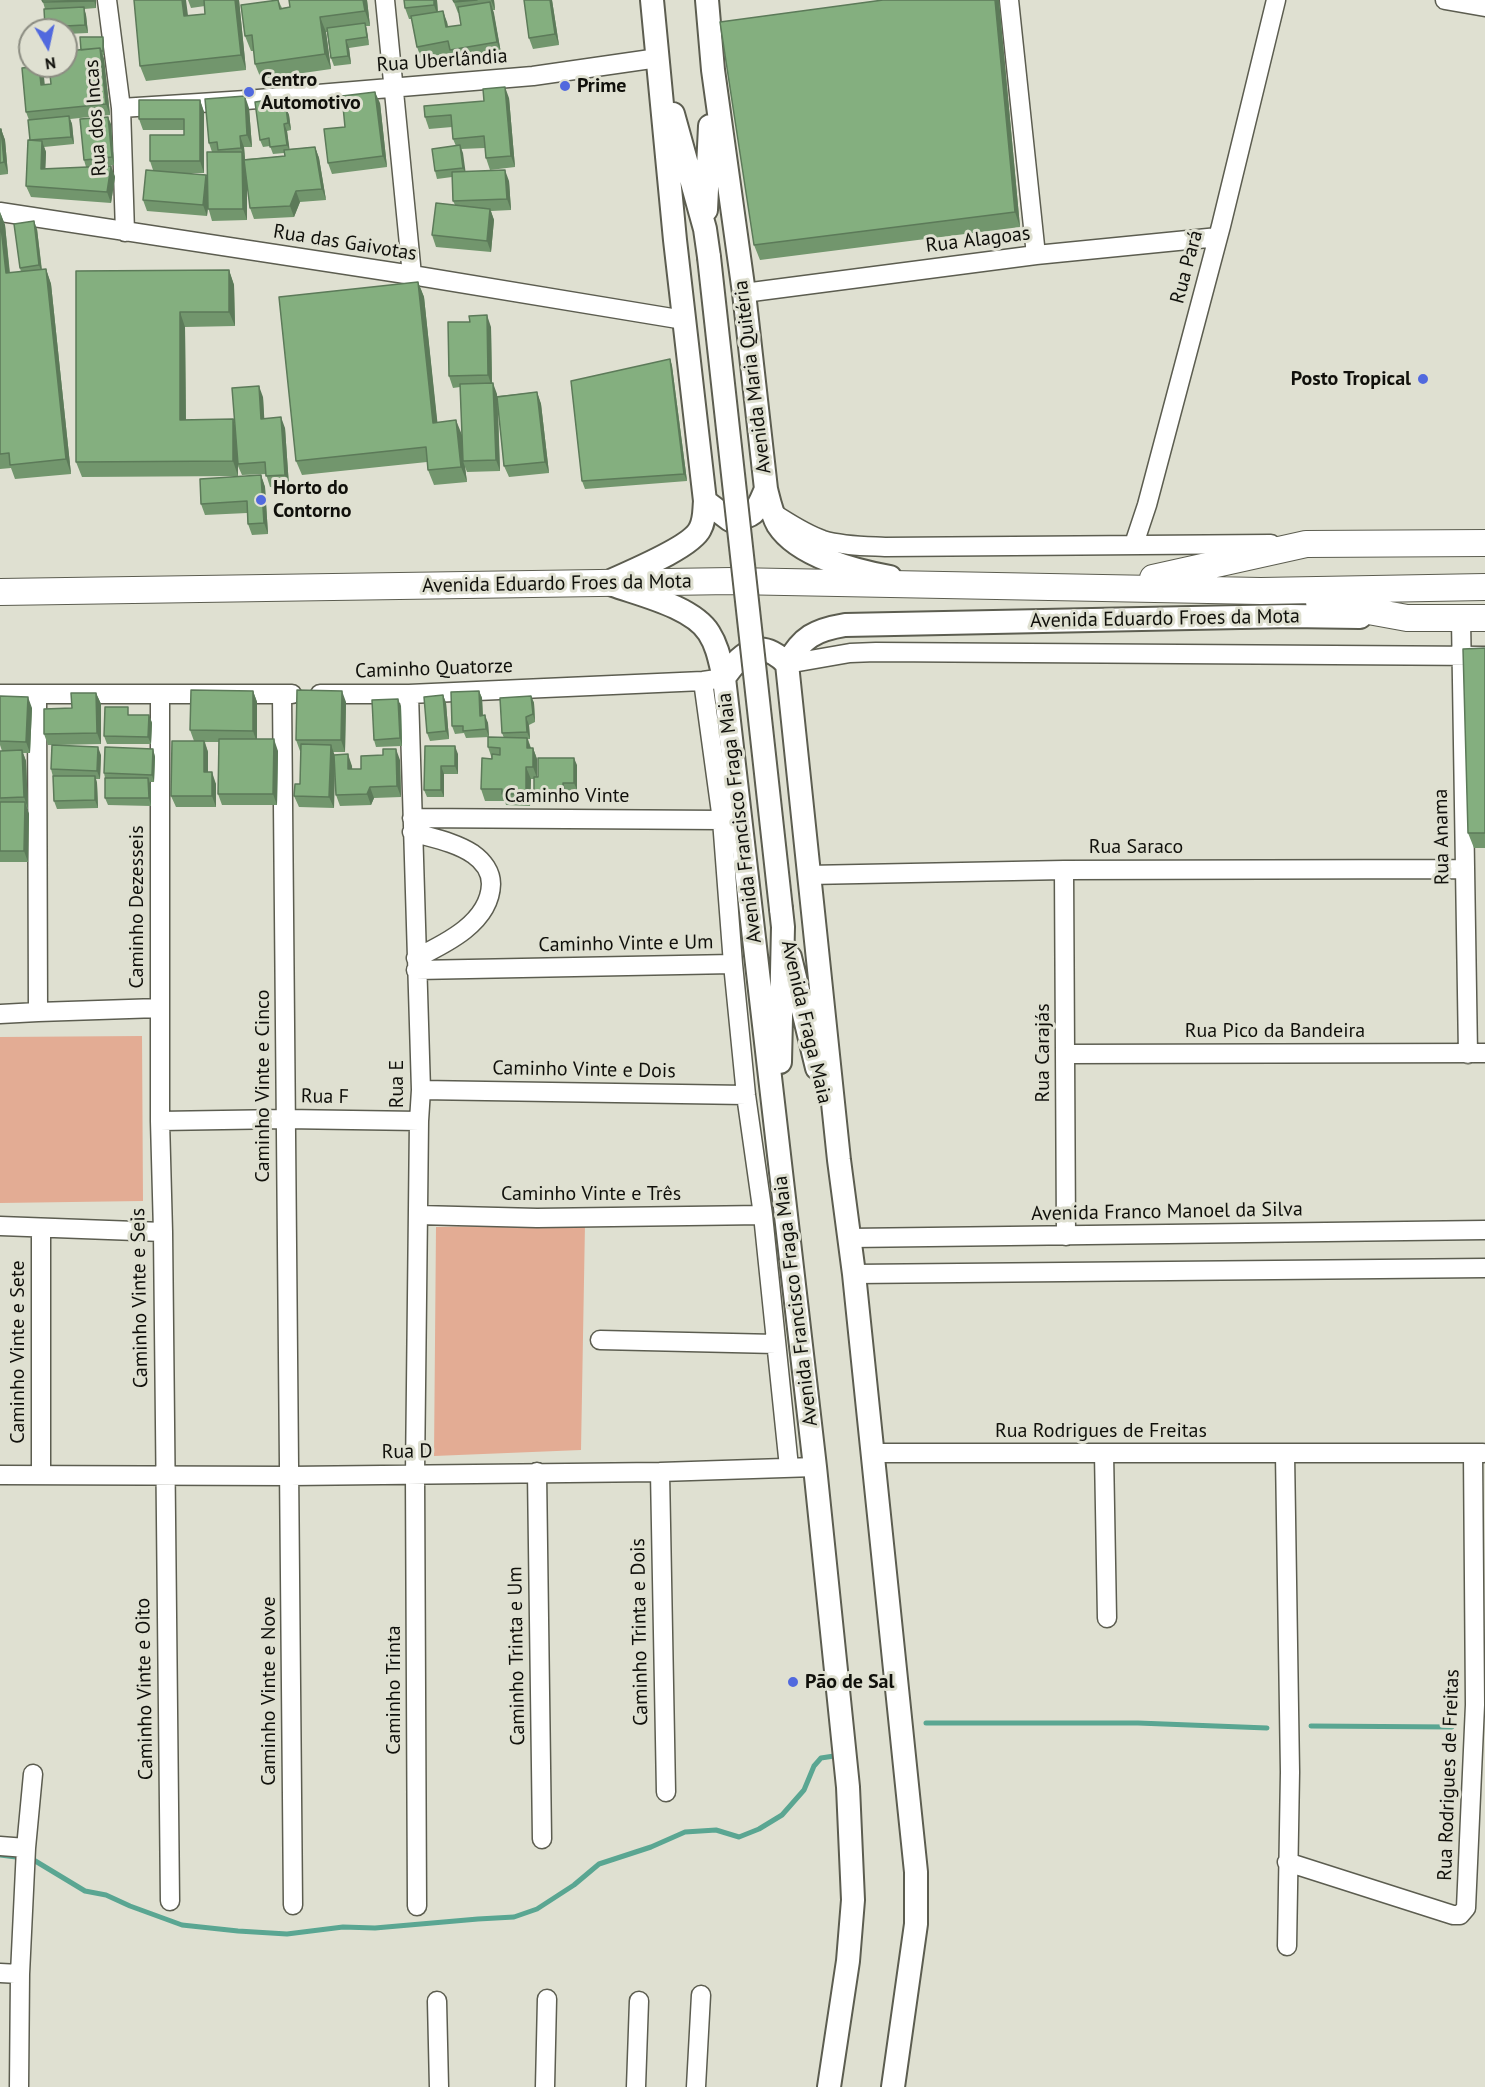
<!DOCTYPE html>
<meta charset="utf-8">
<style>
body{margin:0}
#map{position:relative;width:1485px;height:2087px;overflow:hidden;background:#dfe0d1;font-family:"PT Sans",sans-serif}
canvas{display:block}
.north{position:absolute;left:18px;top:18px;width:60px;height:60px;box-sizing:border-box;background:#dfe0d1;border:2px solid #8c8d82;border-radius:50%;rotate:171deg;font-size:16px;font-weight:700;line-height:24px;text-align:center;color:#10100b}
.north::after{content:'';display:block;margin:auto;width:21px;height:27px;background:#5169de;clip-path:polygon(50% 0,100% 100%,50% 72%,0 100%)}
</style>
<div id="map">
<canvas width="1485" height="2087"></canvas>
<div class="north">N</div>
</div>
<script>
const context = document.querySelector('canvas').getContext('2d');
context.lineJoin = 'round';
function fillPath(path, color) { context.fillStyle = color; context.fill(path, 'evenodd'); }
function trace(path, color, width, dash) { context.strokeStyle = color; context.lineWidth = width; context.lineCap = dash ? 'butt' : 'round'; context.setLineDash(dash || []); context.stroke(path); }
function label(font, color, halo, rows, align = 'center') {
  context.font = font + ' "PT Sans",sans-serif'; context.lineWidth = 6; context.setLineDash([]); context.textBaseline = 'middle'; context.strokeStyle = halo; context.fillStyle = color; for (const [text, x, y, turn = 0] of rows) {
    context.save(); context.translate(x, y); context.rotate((+turn || 0) * Math.PI / 180); context.textAlign = isNaN(turn) ? turn : align; if (halo) context.strokeText(text, 0, 0); context.fillText(text, 0, 0); context.restore();
  }
}
fillPath(new Path2D(`
 M142,1036L143,1201L0,1203V1037Z
 M585,1224L581,1450L434,1456L436,1227Z`), '#e3ac94');
trace(new Path2D(`
 M926,1723H1138L1267,1728
 M1311,1726L1452,1727
 M0,1855L32,1859L85,1891L106,1895L130,1906L182,1925L238,1931L287,1934L343,1927L375,1928L478,1919L514,1917L537,1909L574,1885L599,1864L651,1847L685,1832L716,1830L739,1837L759,1829L782,1815L804,1790L814,1766L821,1758L834,1756`), '#5aa692', 5);
const minor = new Path2D(`
 M107,0L121,108L125,232
 M385,0L412,275
 M1009,0L1036,255
 M1445,0L1485,7
 M121,108L246,100L533,76L658,58
 M0,212L412,275L684,320
 M744,293L1036,255L1218,237
 M773,513C789,523 805,534 823,540C843,546 865,546 885,547L1271,544
 M1134,544L1147,505L1221,226L1276,0
 M1461,619L1468,1054
 M787,664L850,653L876,652L1485,656
 M0,694H292
 M160,694V1121L163,1232L170,1901
 M282,694L293,1905
 M320,694H409L703,681L724,678
 M409,694L421,1090L419,1121L415,1474L417,1906
 M37,695L38,1012L159,1008
 M412,818L722,820
 M412,832C432,838 455,842 473,854C483,861 491,872 491,884C490,922 447,943 416,958
 M1064,870L1066,1236
 M808,875L1064,870L1465,869
 M733,964L746,1095L763,1215L789,1467
 M416,970L733,964L722,820L703,681
 M0,1014L38,1012
 M1065,1054L1485,1053
 M421,1090L746,1095
 M160,1121L285,1119L419,1121
 M418,1215L537,1218L763,1215
 M0,1226L163,1232
 M41,1228V1475
 M850,1238L1485,1230
 M854,1274L1485,1268
 M600,1340L776,1344
 M872,1453H1483
 M1104,1453L1107,1618
 M1285,1454L1290,1772L1287,1946
 M537,1472L542,1839
 M660,1472L666,1792
 M0,1475L290,1476L660,1472L815,1467
 M0,1846L26,1848L33,1774
 M1287,1862L1453,1915H1460L1466,1908L1475,1705L1473,1453
 M0,1973L20,1974
 M437,2001L439,2087
 M19,2087L20,1974L26,1848
 M545,2087L547,1999
 M636,2087L639,2001
 M696,2087L701,1995`);
const major = new Path2D(`
 M707,0L713,70L744,293L766,489C769,501 772,515 778,525C798,556 856,571 890,577
 M673,114L705,229L709,257
 M706,210L710,126
 M705,501L730,520C756,517 756,512 766,489
 M606,583C627,573 691,548 700,529C705,520 704,511 705,501L675,240L652,0
 M613,585C641,595 693,607 709,633C718,647 720,662 724,678L815,1467L848,1787L853,1900L848,1961L829,2087
 M724,678C742,651 761,637 787,664
 M790,957L817,1068
 M780,1062L783,927L781,909
 M893,2087L916,1924V1872L854,1274L839,1160L787,664C802,637 815,630 845,625L1290,616L1360,617`);
const highway = new Path2D(`
 M1153,578L1306,544L1485,543
 M0,592L732,581L1261,591L1485,587
 M1319,602L1407,618H1485`);
trace(minor, '#5c5d50', 21);
trace(major, '#5c5d50', 26);
trace(highway, '#5c5d50', 28);
trace(minor, '#fff', 18);
trace(major, '#fff', 22);
trace(highway, '#fff', 26);
const majorBridge = new Path2D(`
 M709,257L781,909`);
trace(majorBridge, '#5c5d50', 26, []);
trace(majorBridge, '#fff', 22);
fillPath(new Path2D(`
 M96,0V8L84,9L86,15L88,33L66,34V30H46L45,27V9L43,2Z
 M188,0H239L246,70L146,81L140,66L188,16L205,14V6L191,8Z
 M278,0L282,8L290,7L289,0H367L370,26H366L369,45L349,48L351,64L334,66L331,58L327,32H326L331,69L261,79L255,64L254,51H251L245,36Z
 M437,0L438,12L447,22L448,27L461,25L459,13H458L453,0H494L495,10H493L501,53L454,61L451,53L421,58L417,47L412,19H409L405,8Z
 M552,0L559,45L533,49L529,38Z
 M999,0L1020,227L760,260L754,245Z
 M104,41V55H103L104,59L110,115L70,119L72,124L74,144L44,147L46,152L45,169L86,167L84,160L111,124L114,165L94,167L111,166L115,177L111,203L31,197L26,186L30,140L29,120L26,112L27,66H43L44,73H42L44,84H51L81,50Z
 M509,98L515,167L490,170L486,158L485,148L461,149L465,172L509,181L511,210L491,211L494,220L491,252L436,247L432,235L455,205L453,201L452,177L437,179L435,171L456,146L453,139L452,127L429,129L425,117Z
 M200,100L204,112V173H182L208,180L212,152L209,143L249,108L252,147H244L245,159L285,156L284,153L273,154L270,146L263,147L260,140L283,106L284,108H286L289,115L291,130L287,131L289,149L315,147L319,158L326,200L300,202L294,217L254,219L250,208L247,181V220L212,221L208,207L207,216L147,211L143,200L153,170L150,161L184,135V130H143L139,119Z
 M380,103L387,167L332,174L328,163L345,127Z
 M0,129H1L5,140L8,174L0,175Z
 M0,212L5,225L10,273L21,272L20,268L37,229L42,270L46,269L51,284L71,474L15,479L11,468L0,469Z
 M229,270L234,285L235,326L185,327L186,420L235,425L263,397L264,418L285,428L289,486L270,487L266,474L242,475L238,466V476L82,477L76,462V271Z
 M418,282L424,297L437,422L462,435L460,387L453,388L449,376L491,327L492,383L497,396L537,392L541,404L549,473L509,477L504,466L498,404L500,471L467,472L465,467L467,482L434,485L428,470L427,462L302,475L296,461Z
 M670,359L672,366L687,481L585,489L582,481Z
 M261,475L265,487L268,534L252,535L248,524L247,513L205,515L201,504Z
 M1485,648V848H1474L1468,833Z
 M253,691L257,702V739L278,751L277,805H222L218,794L219,742H205L208,752V772L216,784V807H176L171,796L194,741L190,730Z
 M479,691L482,698L483,715L488,723L489,737L466,738L464,733L455,734L452,726Z
 M96,693L101,704V744L57,745L101,755L100,779H96L97,783L98,808L57,809L54,801L53,777L51,769L52,745H48L44,734L72,708Z
 M443,695L446,703L449,739L430,741L427,733Z
 M0,696L32,708L30,753H23L26,761L28,809H27L29,814L28,862H0V751H2L0,745Z
 M531,696L534,703L535,722L529,725L530,739H528L531,748H533L537,759V777L577,765V790L566,791V800L537,801L534,794V779H531L530,806L506,805L505,801H485L481,789L492,759L488,747L504,738L502,733Z
 M346,702L345,752H333L334,755L352,766V769H361L400,760L401,797L374,798L371,805L340,806L336,795L335,762L334,808L299,807L294,796L300,784L301,751H300L296,740Z
 M401,706L402,746L376,747L374,740Z
 M130,715H149L152,723L151,744H107L104,736Z
 M425,746L458,754V774H444V797H427L424,790Z
 M153,749L155,757L154,782H150L151,786V806L108,805L105,798V778L104,773Z`), '#72966d');
fillPath(new Path2D(`
 M94,0H96V8Z
 M182,0H186L190,31L184,16Z
 M235,0H239L246,70L241,55Z
 M363,0H367L370,26L365,11Z
 M434,0H437L438,17L434,5Z
 M491,0H494L495,10Z
 M550,0H552L559,45L555,34Z
 M995,0H999L1020,227L1015,212Z
 M490,2L494,13L501,53L497,42Z
 M84,7L86,15L88,33L85,25Z
 M443,11L447,22L450,38L446,27Z
 M320,17L326,32L331,69L325,54Z
 M365,23L367,30L369,45L367,37Z
 M103,37L104,41V55L103,51Z
 M346,40L349,48L351,64L348,56Z
 M100,48L104,59L110,115L106,104Z
 M39,66L44,77L46,96L41,85Z
 M505,87L509,98L515,167L511,156Z
 M375,92L380,103L387,167L383,156Z
 M245,96L249,108L252,147L247,135Z
 M200,100L204,112V173L200,161Z
 M286,108L289,115L291,130L288,123Z
 M69,116L72,124L74,144L71,137Z
 M108,117L111,124L114,165L112,157Z
 M284,124L287,131L290,152L287,145Z
 M1,129L5,140L8,174L4,162Z
 M240,136L244,147L245,159L241,148Z
 M42,141L46,152L45,181L41,169Z
 M460,145L463,153L466,175L463,168Z
 M315,147L319,158L326,200L322,189Z
 M242,152L247,163V220L243,209Z
 M111,166L115,177L111,203L107,192Z
 M505,170L509,181L511,210L507,199Z
 M206,175L210,186L207,216L203,205Z
 M296,191L300,202L294,217L290,206Z
 M490,209L494,220L491,252L487,241Z
 M0,212L5,225L11,288L6,273Z
 M34,221L37,229L42,273L39,265Z
 M46,269L51,284L71,474L66,459Z
 M229,270L234,285L235,326L229,312Z
 M418,282L424,297L439,437L433,423Z
 M180,312L185,327L186,435L180,420Z
 M487,315L491,327L492,387L488,375Z
 M670,359L672,366L687,481L684,474Z
 M493,383L497,394L500,471L496,460Z
 M259,386L263,397L265,430L261,419Z
 M537,392L541,404L549,473L545,462Z
 M281,417L285,428L289,486L285,475Z
 M233,419L238,434V476L233,461Z
 M456,420L462,435L463,461L465,467L467,482L461,467Z
 M261,475L265,487L268,534L264,523Z
 M253,691L257,702V743L253,731Z
 M342,691L346,702L345,752L341,740Z
 M479,691L482,698L483,723L480,716Z
 M96,693L101,704V744L97,733Z
 M443,695L446,703L449,739L446,731Z
 M531,696L534,703L535,722L533,714Z
 M28,697L32,708L30,753L26,742Z
 M398,699L401,706L402,746L400,738Z
 M149,715L152,723L151,744L148,737Z
 M485,715L488,723L489,737L486,729Z
 M526,717L529,725L530,739L527,732Z
 M527,738L531,749L527,748Z
 M274,739L278,751L277,805L273,794Z
 M204,741L208,752V784L204,772Z
 M331,745L335,756L334,808L329,797Z
 M455,746L458,754V774L455,766Z
 M98,747L101,755L100,779L97,771Z
 M533,748L537,759V778L533,767Z
 M153,749L155,757L154,782L152,775Z
 M396,749L400,760L401,797L397,786Z
 M22,750L26,761L28,809L24,797Z
 M348,754L352,766L353,780L348,769Z
 M574,758L577,765V790L574,783Z
 M441,766L444,774V797L441,790Z
 M526,767L531,779L530,806L526,794Z
 M212,772L216,784V807L212,796Z
 M95,776L97,783L98,808L95,800Z
 M148,778L151,786V806L149,798Z
 M563,783L566,791V800L563,793Z
 M370,787L374,798L371,805L367,794Z
 M25,802L29,814L28,862L24,851Z`), '#5c7a59');
const building = new Path2D(`
 M42,0H94V1L43,2Z
 M134,0H182L184,16L205,14L204,0H235L241,55L140,66Z
 M278,0L280,9L290,7L289,0H363L365,11L320,17L325,54L255,64L252,35L245,36L241,5Z
 M404,0H434V5L405,8Z
 M453,0H477L454,2Z
 M524,0H550L555,34L529,38Z
 M883,0H995L1015,212L754,245L720,22Z
 M490,2L497,42L450,50L448,41L417,47L411,16L443,11L446,27L461,25L458,7Z
 M84,7L85,25L45,27L44,9Z
 M365,23L367,37L346,40L348,56L331,58L327,28Z
 M25,31H30V66H27Z
 M80,37H103V51H101L100,48L81,50Z
 M100,48L106,104L26,112L22,68L39,66L41,85L51,84L49,66H66V51Z
 M505,87L511,156L486,158L484,136L453,139L451,115L425,117L424,106L484,101L483,89Z
 M375,92L383,156L328,163L324,129L345,127L342,96Z
 M245,96L247,135L240,136L241,148L218,150L217,142L209,143L205,99Z
 M281,98L282,108H286L288,123L284,124L287,145L270,147L269,138L260,140L255,102Z
 M139,100H200V161H150V135H184V119H139Z
 M69,116L71,137L30,140L28,120Z
 M108,117L112,157L84,160L80,119Z
 M0,129H1L4,162L0,163Z
 M28,140L42,141L41,169L111,166L107,192L26,186Z
 M460,145L463,168L435,171L432,149Z
 M315,147L322,189L296,191L290,206L250,208L244,160L285,156L284,150Z
 M207,152H242L243,209H208Z
 M146,170L206,175L203,205L143,200Z
 M505,170L507,199L453,201L452,172Z
 M436,203L490,209L487,241L432,235Z
 M0,218L6,273L46,269L66,459L10,465L9,453L0,454Z
 M34,221L39,265L20,268L14,224Z
 M229,270V312H180V420L233,419V461L76,462V271Z
 M418,282L433,423L456,420L461,467L428,470L426,447L296,461L279,297Z
 M487,315L488,375L449,376L448,322H470L469,316Z
 M670,359L684,474L582,481L571,381Z
 M493,383L496,460L463,461L460,384Z
 M259,386L261,419L281,417L285,475L266,476L265,462L238,464L232,388Z
 M537,392L545,462L504,466L497,397Z
 M261,475L264,523L248,524L247,501L201,504L200,479Z
 M1485,648V833H1468L1463,649Z
 M191,690L253,691V731L190,730Z
 M297,690L342,691L341,740H296Z
 M479,691L480,716L485,715L486,729L463,731V726H452L451,692Z
 M71,693H96L97,733L44,734V709L72,708Z
 M443,695L446,731L427,733L424,697Z
 M0,696L28,697L26,742L0,741Z
 M531,696L533,714L526,717L527,732L502,733L500,698Z
 M398,699L400,738L374,740L372,700Z
 M105,707H128V715H149L148,737L104,736Z
 M488,737L527,738V748H533V767H526V794H502V789H481L482,758L492,759V754L500,755V748L488,747Z
 M219,739H274L273,794H218Z
 M172,741H204V772H212V796H171Z
 M301,744L331,745L329,797L294,796L295,784H300Z
 M52,745L98,747L97,771L51,769Z
 M425,746H455V766H441V790H424Z
 M105,747L153,749L152,775L104,773Z
 M383,749H396L397,786L370,787L367,794L336,795L334,755L348,754V769H361V756L383,755Z
 M22,750L24,797L0,798V751Z
 M538,758H574V783H563V793L534,794V777H538Z
 M53,776H95V800L54,801Z
 M105,778H148L149,798H105Z
 M0,802H25L24,851H0Z`);
fillPath(building, '#84af7f');
trace(building, '#5c7a59', 1.5);
for (const [x, y, r, color] of [
 [565,86,6,"#5169de"],
 [249,92,6,"#5169de"],
 [1423,379,6,"#5169de"],
 [261,500,6,"#5169de"],
 [793,1682,6,"#5169de"]
]) { const dot = new Path2D(); dot.arc(x, y, r, 0, 2 * Math.PI); context.fillStyle = color; context.fill(dot); trace(dot, '#dfe0d1', 2); }
label('20px', '#10100b', '#dfe0d1', [
 ["Rua Uberlândia",442,61,-4],
 ["Rua dos Incas",96,118,-94],
 ["Rua Alagoas",978,240,-7],
 ["Rua das Gaivotas",345,243,9],
 ["Rua Pará",1187,267,-75],
 ["Avenida Maria Quitéria",753,377,-97],
 ["Avenida Eduardo Froes da Mota",557,584,-1],
 ["Avenida Eduardo Froes da Mota",1165,619,-1],
 ["Caminho Quatorze",434,669,-2],
 ["Caminho Vinte",567,796],
 ["Avenida Francisco Fraga Maia",740,818,-97],
 ["Rua Anama",1442,837,-91],
 ["Rua Saraco",1136,847],
 ["Caminho Dezesseis",137,907,-90],
 ["Caminho Vinte e Um",626,944,-1],
 ["Avenida Fraga Maia",806,1022,77],
 ["Rua Pico da Bandeira",1275,1031],
 ["Rua Carajás",1043,1053,-90],
 ["Caminho Vinte e Dois",584,1070,1],
 ["Rua E",397,1084,-90],
 ["Caminho Vinte e Cinco",263,1086,-90],
 ["Rua F",325,1097,1],
 ["Caminho Vinte e Três",591,1194],
 ["Avenida Franco Manoel da Silva",1167,1212,-1],
 ["Caminho Vinte e Seis",140,1298,-91],
 ["Avenida Francisco Fraga Maia",796,1301,-97],
 ["Caminho Vinte e Sete",18,1352,-90],
 ["Rua Rodrigues de Freitas",1101,1431],
 ["Rua D",407,1452,-1],
 ["Caminho Trinta e Dois",640,1632,-91],
 ["Caminho Trinta e Um",517,1656,-91],
 ["Caminho Vinte e Oito",145,1689,-91],
 ["Caminho Trinta",394,1690,-90],
 ["Caminho Vinte e Nove",269,1691,-90],
 ["Rua Rodrigues de Freitas",1449,1775,-88]
]);
label('bold 20px', '#10100b', '#dfe0d1', [
 ["Centro",261,80],
 ["Automotivo",261,103],
 ["Prime",577,86],
 ["Posto Tropical",1411,379,"right"],
 ["Horto do",273,488],
 ["Contorno",273,511],
 ["Pão de Sal",805,1682]
], 'left');
</script>
